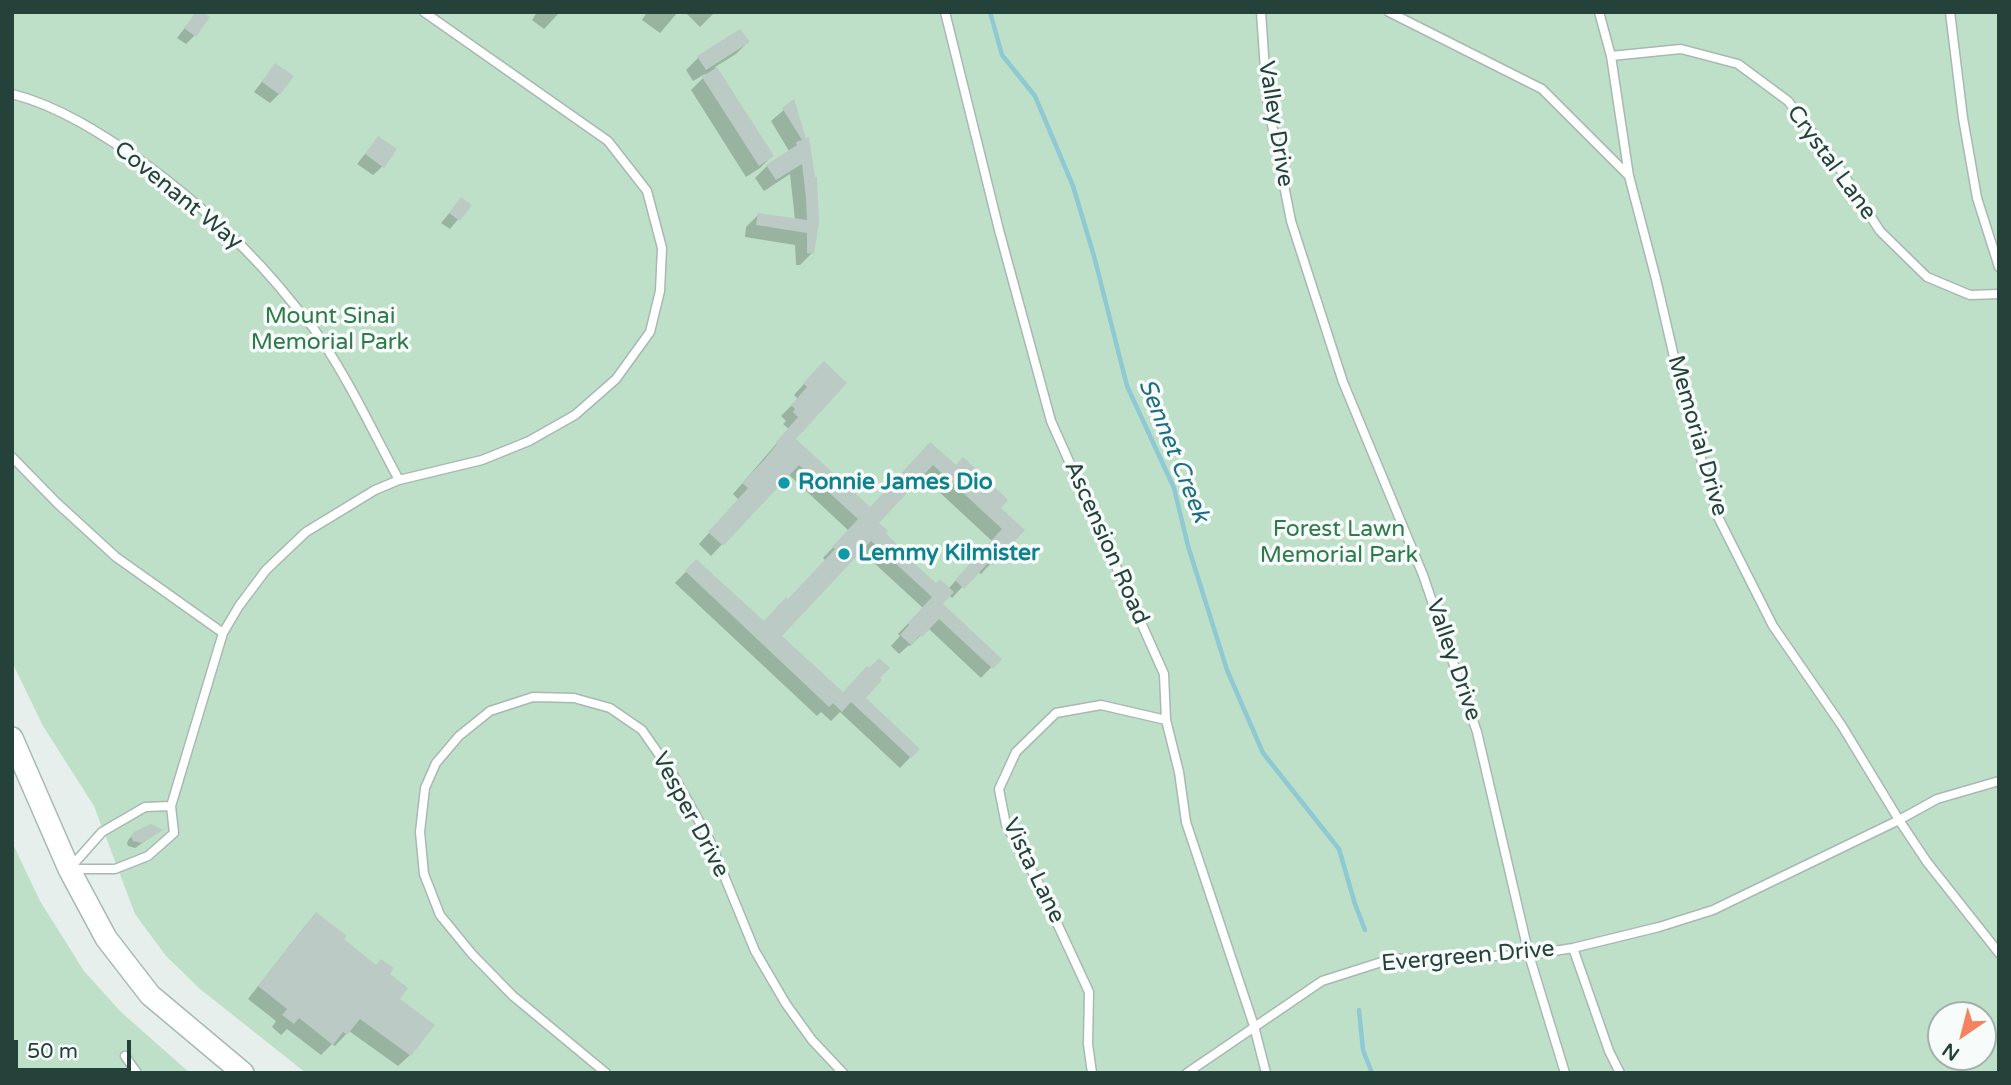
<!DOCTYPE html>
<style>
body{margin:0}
#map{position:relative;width:2011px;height:1085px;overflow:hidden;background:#e6efeb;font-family:"Varela Round",sans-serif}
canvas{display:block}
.frame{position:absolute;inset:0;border:14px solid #24423a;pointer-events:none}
.north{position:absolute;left:1927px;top:1001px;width:70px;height:70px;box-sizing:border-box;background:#f7fbf9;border:2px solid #a3b1ad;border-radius:50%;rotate:215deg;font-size:19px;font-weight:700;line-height:28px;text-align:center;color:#24423a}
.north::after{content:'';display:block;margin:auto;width:24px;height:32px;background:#f4845f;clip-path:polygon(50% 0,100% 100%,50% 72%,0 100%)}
.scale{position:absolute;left:14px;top:1040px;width:117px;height:32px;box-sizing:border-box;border:4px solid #24423a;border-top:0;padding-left:9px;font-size:21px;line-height:24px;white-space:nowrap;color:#24423a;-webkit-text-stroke:5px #f7fbf9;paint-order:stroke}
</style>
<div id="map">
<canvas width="2011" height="1085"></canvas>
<div class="frame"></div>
<div class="north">N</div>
<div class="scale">50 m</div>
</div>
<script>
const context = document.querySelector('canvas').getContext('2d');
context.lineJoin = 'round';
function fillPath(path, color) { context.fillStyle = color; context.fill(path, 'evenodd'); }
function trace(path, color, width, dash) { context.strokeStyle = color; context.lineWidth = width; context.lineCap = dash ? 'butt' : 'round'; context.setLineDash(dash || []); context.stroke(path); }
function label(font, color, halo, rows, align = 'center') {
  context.font = font + ' "Varela Round",sans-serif'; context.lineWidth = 7; context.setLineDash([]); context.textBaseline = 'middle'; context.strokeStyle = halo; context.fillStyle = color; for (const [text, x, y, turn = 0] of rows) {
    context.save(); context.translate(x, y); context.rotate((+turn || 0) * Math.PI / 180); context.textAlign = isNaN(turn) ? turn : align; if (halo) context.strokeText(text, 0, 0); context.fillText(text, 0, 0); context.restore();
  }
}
fillPath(new Path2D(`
 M12,12H1999V1073H306L200,989L166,956L135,914L94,806L43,726L12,662ZM1941,1015H1983V1057H1941Z
 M12,842L40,901L84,971L121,1012L190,1073H12Z`), '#bfe0c8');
fillPath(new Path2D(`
 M197,12L195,35L186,44L177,38Z
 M537,12H560L544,29L532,20Z
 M647,12H678L660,33L642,20Z
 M685,12H715L700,27Z
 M748,42L736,54L715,67L772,156L760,168L746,177L691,90L706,75L705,74L693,81L686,70L698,58Z
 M275,65L279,94L270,103L254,92Z
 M793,102L805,140L812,253L800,265H796L795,245L745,237L746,227L758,215L795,220L790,174L764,191L755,178L767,166L789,151L771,121Z
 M378,138L382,167L373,175L357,164Z
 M461,199L470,205L450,229L441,223Z
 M813,374L794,439L869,509L920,455L999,508L1022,530L981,574L977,571L952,598L949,595L940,604L999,659L981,678L928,628L910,646L909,645L899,654L891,646L900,636L898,634L923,608L860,550L780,637L842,694L863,698L918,749L900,768L840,712L831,721L821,712L817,716L675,583L696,561L763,623L788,602L826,561L823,558L849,531L788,474L711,556L699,544L739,500L733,494L789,429L783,424L786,421L781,416L798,399L794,395ZM921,475L992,541L948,589L936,585L883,533L877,523Z
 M160,831L135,848L128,846L127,843L129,839L135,833Z
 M316,914L342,940L387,974L398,999L410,1055L398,1066L349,1031L335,1046L332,1044L321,1055L287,1029L281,1035L272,1027L276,1021L248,999L305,926Z`), '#0003');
trace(new Path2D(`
 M990,12L1002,55L1035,96L1073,186L1094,256L1127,386L1174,488L1188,546L1227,670L1263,753L1339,849L1355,904L1365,930
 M1359,1010L1363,1050L1372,1073`), '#8ec9d4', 4.5);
fillPath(new Path2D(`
 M196,12H204L210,17L196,37L184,28Z
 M740,29L750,42L706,70L697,56Z
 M275,63L294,76L280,95L262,82Z
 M717,67L774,156L759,166L702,77Z
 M794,99L806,138L809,137L815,177H817L819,222L814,254L807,253V233L756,225L758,213L807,220L806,198L802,164L776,180L766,165L797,145L796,142L802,140L782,108Z
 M378,136L397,149L384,168L365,154Z
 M461,197L472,205L460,221L449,213Z
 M824,361L847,383L796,439L870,507L930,442L956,465L963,457L1008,500L1001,508L1025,530L993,565L989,562L964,589L955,580L1002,529L933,465L879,523L888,531L886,533L917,566L936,583L940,579L954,592L943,604L1002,659L993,669L939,619L922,637L920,635L911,645L900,635L909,625L908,623L932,597L871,541L782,636L843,692L867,666L869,668L879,658L890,668L880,678L882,680L866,698L920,749L911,758L851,702L842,712L833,703L829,707L685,571L696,559L764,621L786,597L788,599L835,549L832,547L858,519L799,465L723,546L708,532L748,488L742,483L764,460L777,444L776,442L798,417L793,412L795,409L791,405L807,387L803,383Z
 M151,824L163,830L142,843L133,841L131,836L134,832Z
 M316,912L347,936L344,939L376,965L381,959L394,968L390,974L408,988L400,999L435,1025L411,1056L360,1019L347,1035L343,1032L333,1045L299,1018L294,1024L282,1015L287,1009L258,986Z`), '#bbcac4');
const lane = new Path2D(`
 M945,12L999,230L1051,421L1164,674L1166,720L1179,772L1186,822L1254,1026L1266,1073
 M1261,12L1267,99L1291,221L1343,382L1423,575L1477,732L1529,955L1565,1073
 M1389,12L1542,89L1629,176
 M1599,12L1611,56L1629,176L1656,279L1683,396L1718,517L1773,626L1842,726L1899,820L1927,862L1999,953
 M1950,12L1963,118L1977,198L1999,267
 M1611,56L1681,49L1738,64L1788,101L1838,166L1880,231L1927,277L1970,295L1999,294
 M12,94C59,106 100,133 140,160C198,202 251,250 295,306C303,316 312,325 318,335C349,380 373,432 399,480
 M12,457L57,503L116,557L223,633
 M70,868L102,832L145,807L171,806
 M73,869H115L148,856L174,833L171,806L223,633L239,606L266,570L306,532L375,490L399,480L482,460L529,441L575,415L616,379L650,332L660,291L662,248L647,191L608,141L424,12
 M1573,948L1609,1051L1620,1073
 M125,1056L137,1073
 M606,1073L513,996L472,954L440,915L424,874L420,832L425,788L436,763L459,736L490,711L533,697L574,698L610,708L642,730L672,773L709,839L755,951L786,1004L812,1040L843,1073
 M1092,1073L1088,1044L1089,992L1037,880L1006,825L999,789L1016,752L1056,713L1101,705L1166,720
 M1187,1073L1322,981L1391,959L1529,955L1573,948L1659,927L1713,910L1899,820L1937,799L1999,781`);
const secondary = new Path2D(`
 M12,738L69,869L106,938L150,995L243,1073`);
trace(lane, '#a8b8b2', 11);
trace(secondary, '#a4bbb3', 24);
trace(lane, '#fff', 8);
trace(secondary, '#fff', 21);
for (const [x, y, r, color] of [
 [784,483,7,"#0f9aa8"],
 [844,554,7,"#0f9aa8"]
]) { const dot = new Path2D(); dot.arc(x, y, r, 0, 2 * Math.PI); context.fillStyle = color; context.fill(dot); trace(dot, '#f7fbf9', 2.5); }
label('23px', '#24423a', '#f7fbf9', [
 ["Valley Drive",1275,124,81],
 ["Crystal Lane",1831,163,54],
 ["Covenant Way",178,196,39],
 ["Memorial Drive",1697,436,74],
 ["Ascension Road",1106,543,66],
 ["Valley Drive",1453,660,71],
 ["Vesper Drive",690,815,62],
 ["Vista Lane",1033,871,64],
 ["Evergreen Drive",1468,957,-5]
]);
label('23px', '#2d7a4b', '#f7fbf9', [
 ["Mount Sinai",330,317],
 ["Memorial Park",330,343],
 ["Forest Lawn",1339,530],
 ["Memorial Park",1339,556]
]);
label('bold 23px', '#0d838f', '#f7fbf9', [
 ["Ronnie James Dio",798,483],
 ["Lemmy Kilmister",858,554]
], 'left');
label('italic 24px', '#1c6f80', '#f7fbf9', [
 ["Sennet Creek",1173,451,68]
]);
</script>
